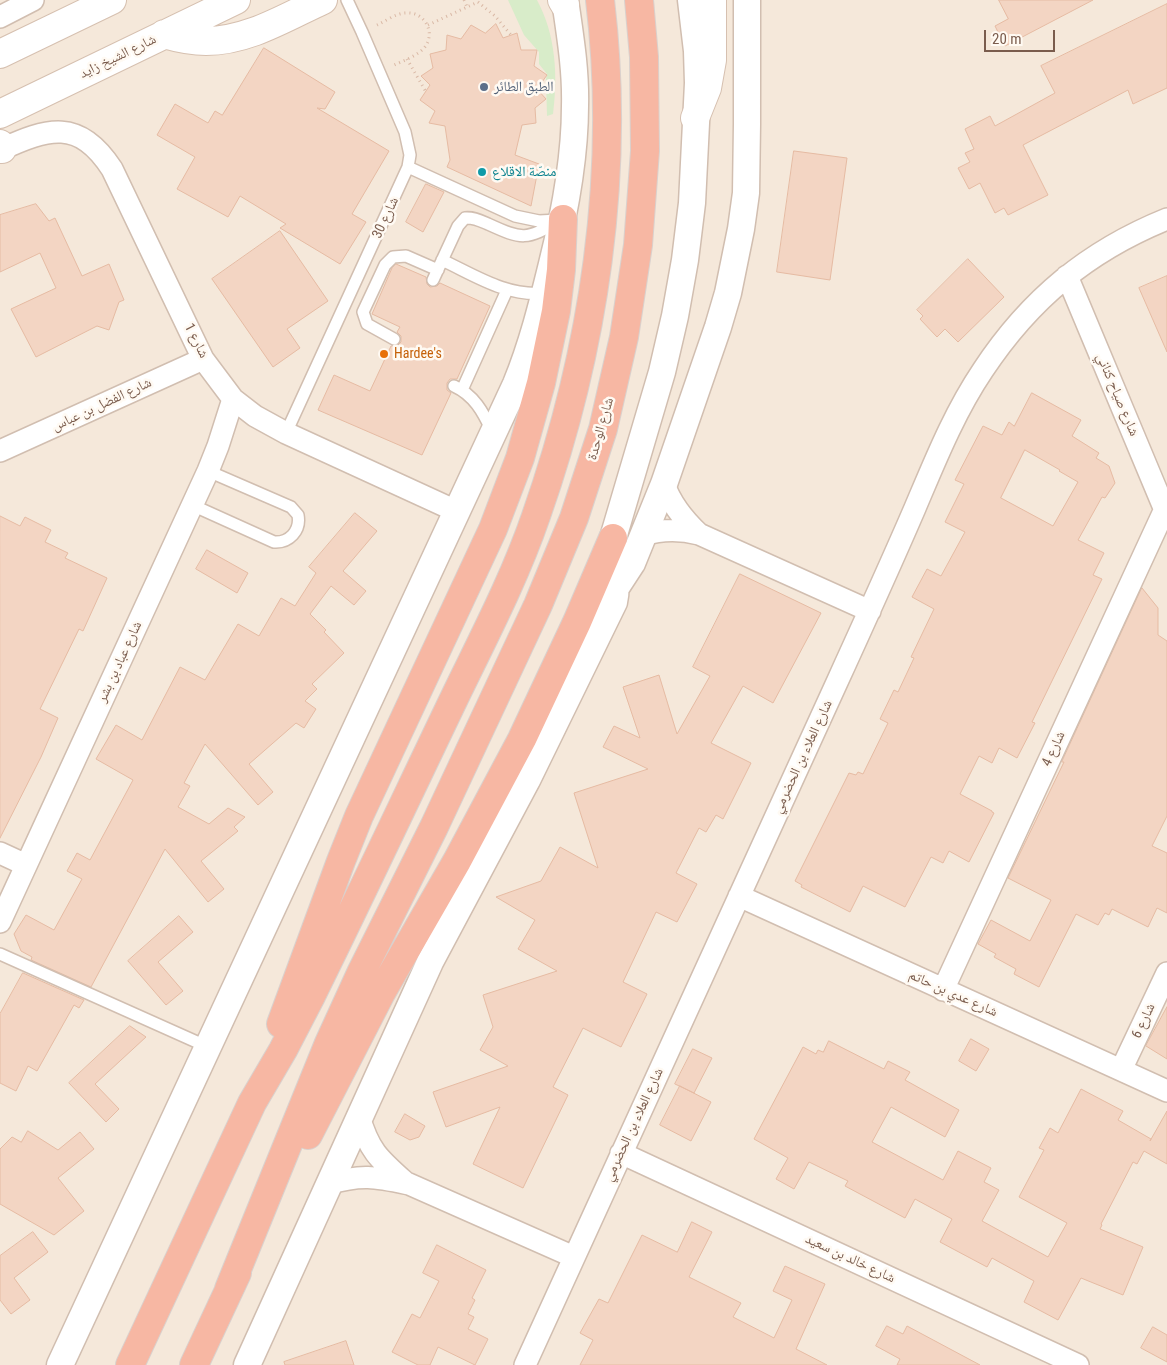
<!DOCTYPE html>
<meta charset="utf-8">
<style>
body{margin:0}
#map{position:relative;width:1167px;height:1365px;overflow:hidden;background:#fdf6ec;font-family:"Roboto Condensed",sans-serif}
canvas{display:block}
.scale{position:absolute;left:984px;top:30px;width:71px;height:22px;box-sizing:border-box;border:2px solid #7a5c4d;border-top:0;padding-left:6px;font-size:15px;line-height:18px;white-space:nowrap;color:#7a5c4d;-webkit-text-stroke:4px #fffaf3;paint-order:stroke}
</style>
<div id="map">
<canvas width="1167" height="1365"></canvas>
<div class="scale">20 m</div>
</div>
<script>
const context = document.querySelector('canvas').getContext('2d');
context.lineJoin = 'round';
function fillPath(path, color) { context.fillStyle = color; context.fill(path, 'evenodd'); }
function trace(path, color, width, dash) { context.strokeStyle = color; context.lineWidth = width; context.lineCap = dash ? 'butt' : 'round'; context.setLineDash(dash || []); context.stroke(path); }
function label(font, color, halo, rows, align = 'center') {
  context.font = font + ' "Roboto Condensed","Noto Naskh Arabic",sans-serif'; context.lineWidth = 5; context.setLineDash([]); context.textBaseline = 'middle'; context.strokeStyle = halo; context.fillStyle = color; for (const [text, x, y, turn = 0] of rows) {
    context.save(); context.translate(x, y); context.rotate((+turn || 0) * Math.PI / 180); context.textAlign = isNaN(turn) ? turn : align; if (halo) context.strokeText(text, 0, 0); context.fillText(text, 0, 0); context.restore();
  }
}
fillPath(new Path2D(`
 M0,0H1167V1365H0Z`), '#f5e8da');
fillPath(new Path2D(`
 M508,0H537C556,35 558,76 553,114L547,116L546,79L547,74L539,64V52L524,35Z`), '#d8ecc9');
const building = new Path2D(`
 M999,0H1093L1005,46L995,26L1008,19Z
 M1167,4V88L1133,104L1128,90L1023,145L1048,195L1008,215L1004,208L995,213L980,183L969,189L958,168L970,162L965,153L974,149L965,129L990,116L995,126L1055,93L1041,66Z
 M496,24L503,38L517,33L521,50H537L534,66L547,75L537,89L546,99L535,108L536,123L522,125L515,155L539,164L531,206L447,167L450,160L445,126L429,123L435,111L420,100L430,85L421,76L433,68L430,54L446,50L447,35L461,39L471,25L485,33Z
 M264,48L335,92L325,109L317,108L389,151L352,214L366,222L340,264L280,228L286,224L240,196L228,217L177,189L195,157L157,135L175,104L208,123L215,111L222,115Z
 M794,151L847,158L830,280L777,272Z
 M426,184L444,192L423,232L406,222Z
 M36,204L49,221L55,218L82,276L109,264L124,300L119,302L109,330L97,326L36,357L11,309L56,288L40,253L0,272V215Z
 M280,231L328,301L287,329L300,348L273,367L212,279Z
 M968,259L1004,297L958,342L945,329L937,337L920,319L923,316L917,310Z
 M396,264L426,277L427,284L430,287L437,286L440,283L490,306L457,379H450L447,383V390L451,393L422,455L318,410L334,375L370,391L391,346H397L401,342V336L397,332L400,327L372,314L392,268Z
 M1167,276V352L1139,288Z
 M1032,393L1081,420L1072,436L1099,453L1096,458L1109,466L1115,483L1105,498L1102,497L1078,540L1104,553L1093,575L1102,579L1050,685L1032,722L1035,723L1017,758L999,748L992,763L979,756L960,794L992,811V812L994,813L969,862L949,851L943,863L931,857L905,907L863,886L850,912L801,887L802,885L795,881L849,773L856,775L858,772L863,774L888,723L880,719L894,690L898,692L914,658L911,657L934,609L912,597L927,569L941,576L965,532L945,522L964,484L955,480L983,426L1002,435L1009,422L1014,426ZM1025,450L1060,470L1059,471L1078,482L1053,526L1001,498Z
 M355,513L377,531L343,571L366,591L354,605L331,586L310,614L326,630L324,632L344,653L312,684L317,689L305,701L316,709L304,728L296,723L249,764L273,792L258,805L205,744L184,783L190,786L178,807L209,824L228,808L245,817L234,827L238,831L201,861L224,889L208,902L165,849L91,987L31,960L32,957L21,951L14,934L26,915L54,930L82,879L67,871L77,853L90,860L133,780L96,759L116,725L142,740L180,667L205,680L238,624L259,636L281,598L295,606L316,573L309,567Z
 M0,516L20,526L25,517L51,530L45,542L68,553L65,558L107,578L83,631L79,629L40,709L58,718L41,757L0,838Z
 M207,550L248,573L237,593L196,569Z
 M740,574L821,613L773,703L743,686L711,743L751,763L723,819L716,815L706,832L699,828L676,873L697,884L677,922L656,912L623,982L647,994L621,1047L583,1028L553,1087L568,1095L523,1188L473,1164L500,1107L446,1127L433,1092L508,1066L480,1050L493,1027L483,995L557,971L518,949L535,920L496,897L541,881L560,847L598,868L574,793L648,769L603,747L614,726L640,738L623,687L659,675L677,734L710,676L693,667Z
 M1142,588L1158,608V635L1167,641V816L1152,846L1167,853V913L1157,908L1148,927L1112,909L1109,915L1105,913L1098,925L1076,914L1039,987L1014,974L1016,969L994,957L996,954L978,944L991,920L1030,941L1051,900L1008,878L1064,762H1062Z
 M179,916L193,932L158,962L183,991L166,1005L128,961Z
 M23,973L84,1000L79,1008L74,1005L37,1071L28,1066L16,1091L0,1083V1014Z
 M1167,1007V1059L1146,1046Z
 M130,1026L146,1037L95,1084L119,1109L106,1122L69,1083Z
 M971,1039L989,1049L976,1071L959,1061Z
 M829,1041L884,1069L888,1061L910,1072L905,1080L959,1110L945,1137L891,1107L872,1142L943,1180L958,1151L991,1168L984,1182L999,1190L982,1221L1048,1257L1067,1223L1019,1197L1044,1150L1039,1148L1050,1128L1058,1133L1081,1089L1123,1111L1118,1120L1151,1139L1150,1141L1167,1111V1164L1144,1151L1137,1164L1133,1162L1101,1224L1102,1225L1100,1229L1143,1247L1123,1295L1081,1278L1058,1320L1024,1302L1034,1281L992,1258L987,1267L940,1242L952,1219L915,1199L905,1218L845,1186L848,1181L809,1162L794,1189L776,1179L788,1158L754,1139L803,1047L816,1054L818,1050L823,1052Z
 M693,1049L712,1058L694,1093L675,1084Z
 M680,1086L711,1102L691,1141L660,1125Z
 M405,1114L425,1126L419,1137L410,1140L395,1132Z
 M28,1131L58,1150L80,1132L94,1149L58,1178L84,1211L54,1235L0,1204V1149L12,1137L21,1142Z
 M692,1222L712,1232L689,1277L741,1303L733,1317L774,1338L792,1300L773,1291L785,1266L825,1284L796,1349L827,1365H580L593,1340L580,1333L599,1299L608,1303L642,1235L677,1252Z
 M33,1232L48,1252L14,1278L30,1300L11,1314L0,1300V1256Z
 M437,1245L486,1270L472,1298L475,1300L468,1314L474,1317L468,1329L488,1339L475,1365L438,1347L430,1365H418L392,1352L412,1314L420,1318L439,1281L423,1273Z
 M887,1326L903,1334L907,1326L980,1365H897L900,1359L876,1346Z
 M1153,1327L1167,1335V1362L1141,1348Z
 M346,1341L354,1365H285L284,1362Z`);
fillPath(building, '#f3d5c3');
trace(building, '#e6bba3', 1);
const service = new Path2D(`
 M408,167L515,216L539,221L558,220
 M442,260C476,276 507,297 545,293
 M433,280L458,226L465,218C474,217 481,221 488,224C523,240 526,240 559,221
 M394,339L367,324L363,312L385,265L393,257L406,256L438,270
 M454,386C474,395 483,412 492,431
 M462,390L507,290
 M286,433L408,167L410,155L405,132L362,32L347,0
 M192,505L274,542C289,543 301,531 298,515L291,507L208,471
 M0,954L208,1047`);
const minor = new Path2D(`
 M0,17L33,0
 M0,150C48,128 79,118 112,169L203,359L233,399L255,416L286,433L456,511
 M1067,276L1167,515
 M0,451L203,359
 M664,484C671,504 683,519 699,534
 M643,535C662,529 680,529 699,534L870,611
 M0,853L26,865
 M739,896L1167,1091
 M0,922L208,471L218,446L233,399
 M943,990L1165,509
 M1121,1070L1167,973
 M359,1116C369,1151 379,1159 406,1183
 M621,1153L1078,1365
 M328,1184C362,1174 375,1177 409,1184L574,1257
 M525,1365C628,1136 733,908 838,680C864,623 890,566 915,508C935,461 954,413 983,370C1030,299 1088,251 1167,219`);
const tertiary = new Path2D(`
 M617,586L632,563L664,484L718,327L728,293L741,229L746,193L747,124V0
 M60,1365L516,384C532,345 542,305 552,264C565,212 575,160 575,106C576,70 570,35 565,0
 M247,1365L430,962L527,780L614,602C619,580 611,560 613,538L662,372L675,316L685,260L692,203L698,83L697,51L691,0`);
const secondary = new Path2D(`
 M562,0L565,5
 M164,34C178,38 192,41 206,41C248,41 286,17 323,0
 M0,54L112,0
 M0,114L236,0
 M695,118L707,88L712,60V0
 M0,144L2,149`);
const motorway = new Path2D(`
 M281,1024L341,861L359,816L493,529L520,458L541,383L556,311L561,270L563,219
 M308,1135L381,993L457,861L522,739L577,622L613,538
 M229,1289L329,1043L361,973L434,827L538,605L574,518L603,429L624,337L638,245L645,151L644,57L639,0
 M130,1365L252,1103L283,1050L311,996C358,901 403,805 449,709C479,646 513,583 536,516C594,351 621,174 600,0
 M194,1365L237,1273`);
trace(service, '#d1beb0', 14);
trace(minor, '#d1beb0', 24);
trace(tertiary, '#d1beb0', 29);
trace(secondary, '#d6c0b0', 30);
trace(motorway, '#dad1cd', 30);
trace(new Path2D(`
 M464,0L467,7
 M478,2L495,16L511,35
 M377,25C386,21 396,13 406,13C424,11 437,33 424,48C417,56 403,61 394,65
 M428,25L478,2
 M407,59L426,92`), '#d9b8a5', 3, [1, 4]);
trace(service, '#fff', 11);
trace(minor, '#fff', 21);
trace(tertiary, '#fff', 26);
trace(secondary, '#fff', 28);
trace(motorway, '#f7b7a3', 28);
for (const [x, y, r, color] of [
 [484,87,5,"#5c6f8a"],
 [482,172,5,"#0f9aa8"],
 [384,354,5,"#e8710a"]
]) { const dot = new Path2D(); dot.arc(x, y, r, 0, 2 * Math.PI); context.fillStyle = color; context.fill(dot); trace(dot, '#fffaf3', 2); }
label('14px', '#7a5c4d', '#fffaf3', [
 ["شارع الشيخ زايد",118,57,-26],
 ["شارع 30",386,218,-65],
 ["شارع 1",196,341,63],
 ["شارع صياح كناني",1117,395,67],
 ["شارع الفضل بن عباس",102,405,-25],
 ["شارع الوحدة",601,429,-74],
 ["شارع عباد بن بشر",120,662,-65],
 ["شارع 4",1054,749,-65],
 ["شارع العلاء بن الحضرمي",803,757,-65],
 ["شارع عدي بن حاتم",953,994,24],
 ["شارع 6",1144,1021,-65],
 ["شارع العلاء بن الحضرمي",634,1125,-65],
 ["شارع خالد بن سعيد",850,1259,25]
]);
label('14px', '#4e5e75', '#fffaf3', [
 ["الطبق الطائر",494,87]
], 'left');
label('14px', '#0d838f', '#fffaf3', [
 ["منصّة الاقلاع",492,172]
], 'left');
label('14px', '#c56008', '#fffaf3', [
 ["Hardee's",394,354]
], 'left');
</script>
